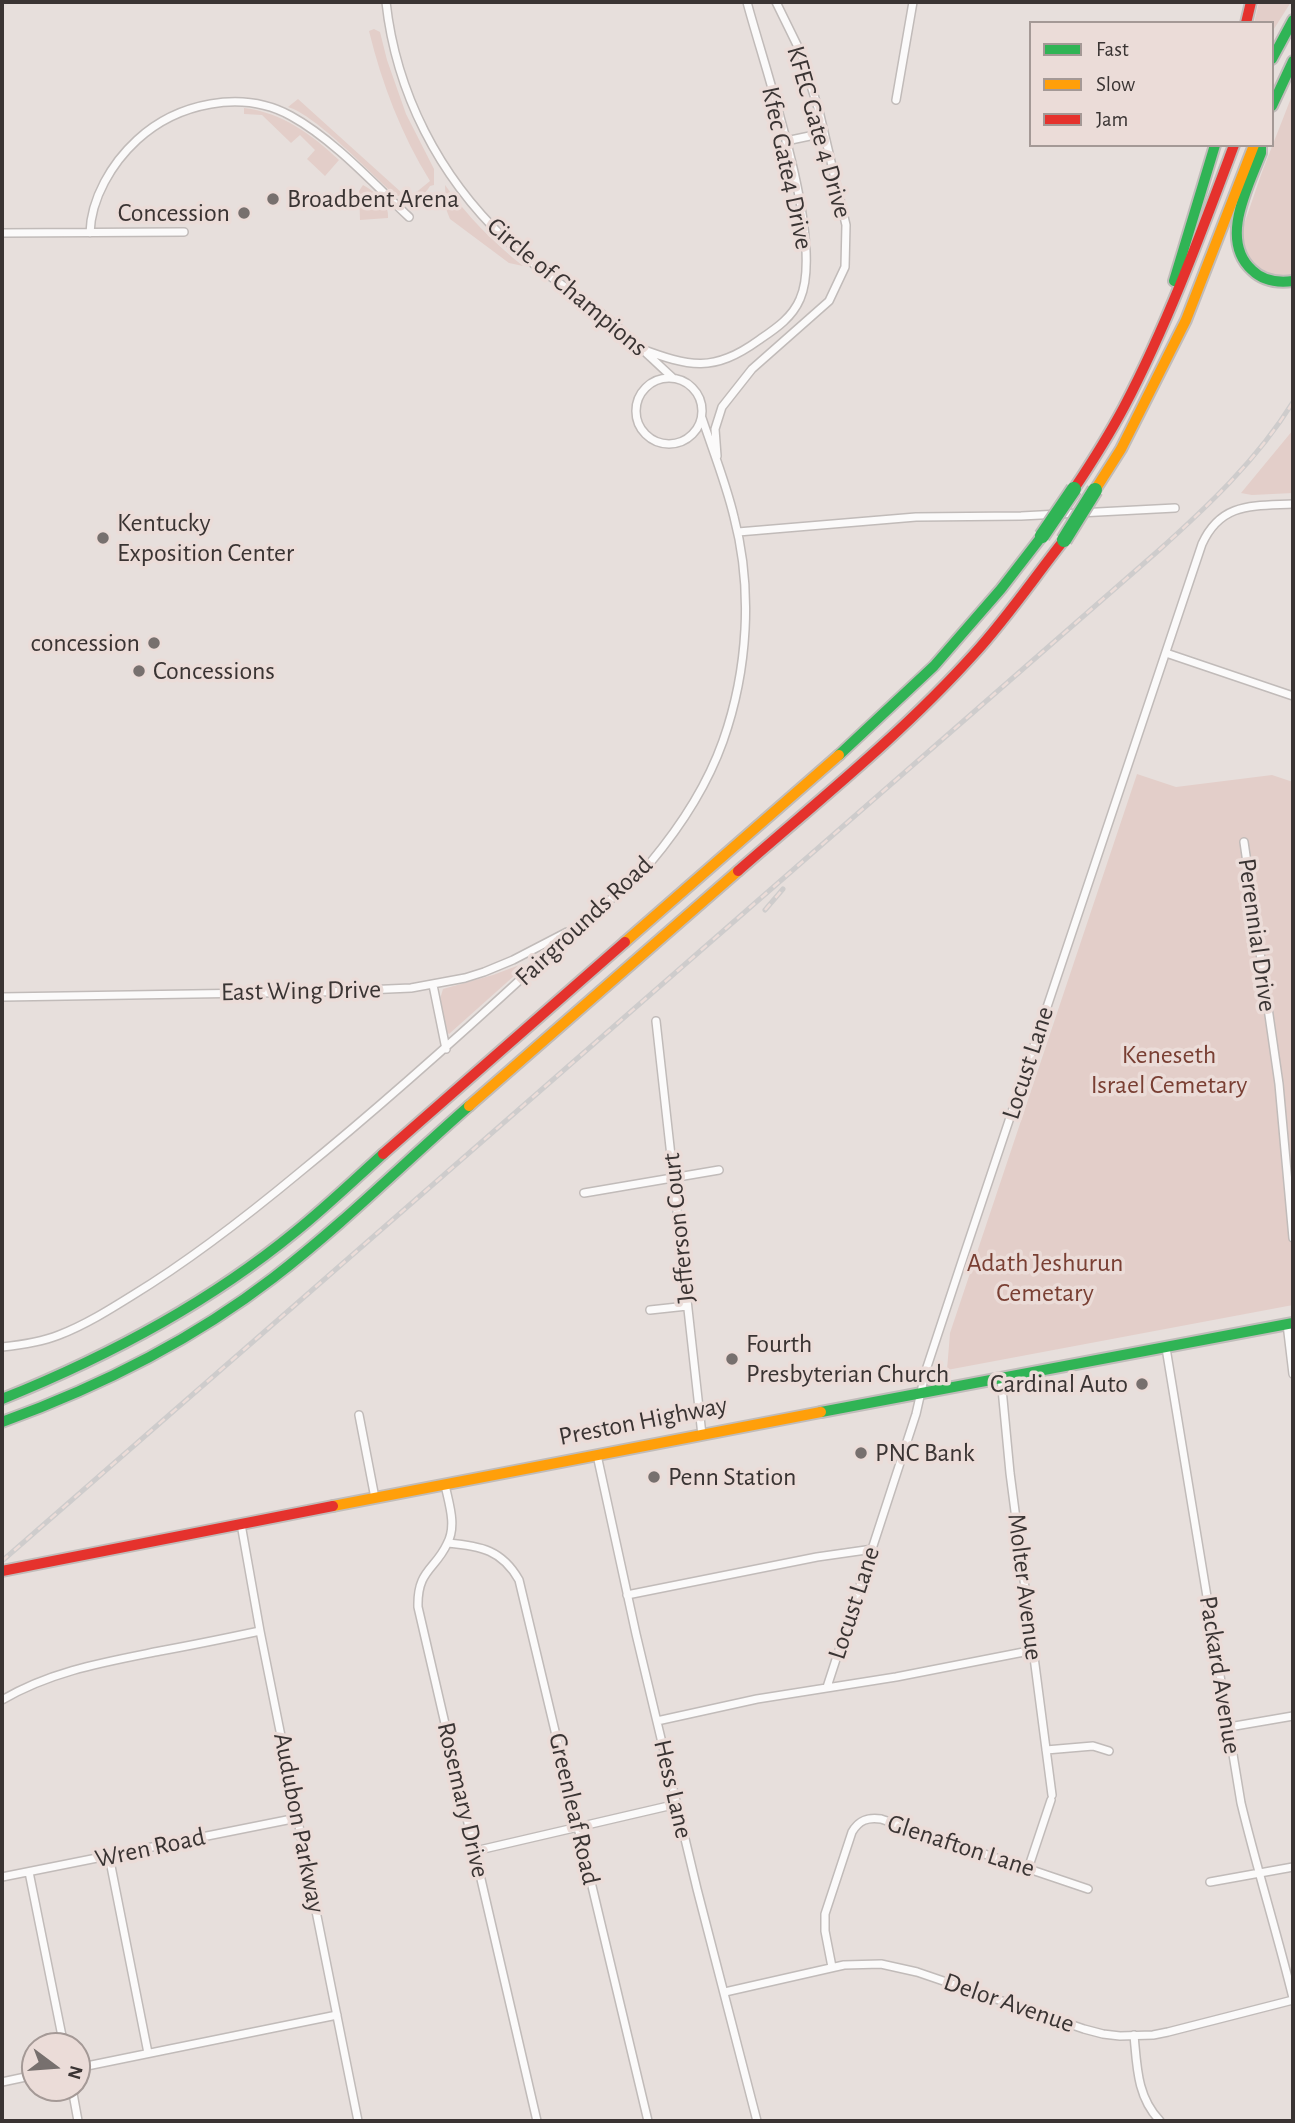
<!DOCTYPE html>
<style>
body{margin:0}
#map{position:relative;width:1295px;height:2123px;overflow:hidden;background:#e7dfdc;font-family:"Alegreya Sans",sans-serif}
canvas{display:block}
.frame{position:absolute;inset:0;border:4px solid #3a3433;pointer-events:none}
.legend{position:absolute;left:1029px;top:21px;width:245px;height:126px;box-sizing:border-box;background:#ebdcd8;border:2px solid #a49996;margin:0;padding:9px 12px;list-style:none;font-size:21px;color:#3a3433}
.legend li{display:flex;align-items:center;gap:14px;height:35px}
.legend b{width:35px;border:2px solid #a49996}
.north{position:absolute;left:21px;top:2032px;width:70px;height:70px;box-sizing:border-box;background:#ebdcd8;border:2px solid #a49996;border-radius:50%;rotate:106deg;font-size:19px;font-weight:700;line-height:28px;text-align:center;color:#3a3433}
.north::after{content:'';display:block;margin:auto;width:24px;height:32px;background:#77706e;clip-path:polygon(50% 0,100% 100%,50% 72%,0 100%)}
</style>
<div id="map">
<canvas width="1295" height="2123"></canvas>
<div class="frame"></div>
<ul class="legend">
<li><b style="height:9px;background:#30b455"></b>Fast</li>
<li><b style="height:9px;background:#ff9f0a"></b>Slow</li>
<li><b style="height:9px;background:#e5322d"></b>Jam</li>
</ul>
<div class="north">N</div>
</div>
<script>
const context = document.querySelector('canvas').getContext('2d');
context.lineJoin = 'round';
function fillPath(path, color) { context.fillStyle = color; context.fill(path, 'evenodd'); }
function trace(path, color, width, dash) { context.strokeStyle = color; context.lineWidth = width; context.lineCap = dash ? 'butt' : 'round'; context.setLineDash(dash || []); context.stroke(path); }
function label(font, color, halo, rows, align = 'center') {
  context.font = font + ' "Alegreya Sans",sans-serif'; context.lineWidth = 7; context.setLineDash([]); context.textBaseline = 'middle'; context.strokeStyle = halo; context.fillStyle = color; for (const [text, x, y, turn = 0] of rows) {
    context.save(); context.translate(x, y); context.rotate((+turn || 0) * Math.PI / 180); context.textAlign = isNaN(turn) ? turn : align; if (halo) context.strokeText(text, 0, 0); context.fillText(text, 0, 0); context.restore();
  }
}
fillPath(new Path2D(`
 M1259,2H1291L1272,32V23H1254Z
 M374,29L380,32L387,60L406,114L434,169V185L430,186C425,195 418,198 408,199L430,181C401,134 382,84 369,31Z
 M1293,93V276L1266,274L1247,258L1241,233L1262,172Z
 M298,99L402,193L399,196L395,195C371,174 316,115 288,107Z
 M244,108C283,113 311,134 339,160L325,176L307,159L315,150L300,135L291,143L262,115L244,114Z
 M363,185C374,191 390,204 388,218L360,220L359,191Z
 M445,185C467,216 493,242 523,266L509,263L450,219L446,209Z
 M1293,430V493L1252,495L1241,493Z
 M1137,774L1176,787L1272,775L1293,782V1305L947,1370L950,1333Z
 M522,964V967H524L449,1034L446,1032L440,999L443,989L493,975Z`), '#e3cec9');
const street = new Path2D(`
 M386,2C396,93 439,176 505,239C534,268 570,289 602,314C627,334 650,357 673,378
 M896,100L913,2
 M786,141L824,133
 M2,233L184,232
 M90,233C91,198 112,163 137,140C177,103 242,89 291,116C333,139 374,184 409,217
 M639,348C690,367 713,373 759,340C775,329 792,318 800,299C826,241 764,67 747,2
 M636 411a33 33 0 1 1 66 0a33 33 0 1 1-66 0Z
 M717,456L715,429L722,407L752,369L829,301L845,267L846,225L819,111L800,51L776,2
 M738,532L916,517L1021,516L1175,508
 M1166,653L1293,696
 M1244,842L1279,1084L1293,1238
 M433,985L446,1049
 M2,997L320,992L411,988L465,978L484,972L513,960L567,932
 M656,1021L702,1435
 M584,1193L719,1170
 M650,1310L687,1306
 M1287,1324L1293,1374
 M2,1347C21,1345 41,1342 59,1335C85,1325 109,1310 133,1295C192,1259 247,1216 300,1172C381,1106 458,1037 534,967C550,952 566,937 582,923C605,903 630,886 650,863C681,826 707,786 723,741C748,670 753,589 734,517C726,483 713,451 702,418
 M1166,1348L1241,1803C1257,1869 1277,1933 1293,1998
 M1001,1378L1010,1473L1052,1795
 M359,1415L375,1498
 M597,1455L636,1634L697,1889L757,2121
 M445,1485C449,1504 457,1526 447,1544C435,1570 417,1570 418,1607L537,2121
 M241,1524L260,1631L358,2121
 M448,1543C481,1546 502,1550 519,1580L648,2121
 M627,1595L817,1557L873,1549
 M827,1687L916,1414L926,1370L963,1258L1202,544C1221,502 1253,506 1293,504
 M2,1700C51,1671 105,1662 160,1651C193,1645 227,1638 260,1631
 M657,1721L757,1699L896,1677L1034,1650
 M1229,1727L1293,1716
 M1046,1750L1093,1746L1109,1751
 M475,1851L677,1804
 M109,1856L148,2053
 M1028,1869L1051,1800
 M29,1872L64,2046
 M2,1877L297,1818
 M1210,1882L1293,1867
 M832,1967L825,1931V1914L852,1832C859,1820 868,1817 881,1819L1088,1889
 M725,1992L844,1965L881,1964L917,1972L1084,2029L1103,2034L1120,2036L1153,2035L1168,2032L1293,2000
 M1134,2035C1137,2067 1137,2097 1160,2121
 M77,2068L337,2015
 M2,2082L35,2075
 M72,2088L78,2121`);
const fast = new Path2D(`
 M1272,59L1293,20
 M1272,106L1293,61
 M1261,145V153C1248,187 1219,240 1252,270C1263,281 1278,283 1293,281
 M1174,281L1215,145
 M839,755L934,666L1001,589L1042,536
 M2,1399C107,1357 207,1304 295,1232C325,1208 354,1180 383,1154
 M821,1412L1293,1323
 M2,1422C99,1387 191,1341 273,1278C342,1225 404,1163 469,1106`);
const slow = new Path2D(`
 M1095,490L1121,449L1186,320L1254,145
 M625,942L839,755
 M469,1106L738,871
 M333,1506L821,1412`);
const jam = new Path2D(`
 M1246,23L1251,2
 M1074,489C1092,462 1109,435 1124,407C1168,323 1201,233 1234,145
 M738,871C818,801 903,733 974,654C1007,618 1034,578 1064,540
 M383,1154L625,942
 M2,1571L333,1506`);
trace(street, '#c1bbb9', 10);
trace(fast, '#c0bcba', 14);
trace(slow, '#c0bcba', 14);
trace(jam, '#c0bcba', 14);
trace(street, '#fbfafa', 7);
trace(fast, '#30b455', 10);
trace(slow, '#ff9f0a', 10);
trace(jam, '#e5322d', 10);
const rail = new Path2D(`
 M765,910L783,889
 M2,1561L1158,551C1208,506 1257,460 1293,402`);
trace(rail, '#cecccc', 5);
trace(rail, '#ebdcd8', 2.5, [8]);
const fastBridge = new Path2D(`
 M1042,536L1074,489
 M1064,540L1095,490`);
trace(fastBridge, '#c0bcba', 18, []);
trace(fastBridge, '#30b455', 14);
for (const [x, y, r, color] of [
 [273,199,7,"#77706e"],
 [244,213,7,"#77706e"],
 [103,538,7,"#77706e"],
 [154,643,7,"#77706e"],
 [139,671,7,"#77706e"],
 [732,1359,7,"#77706e"],
 [1142,1384,7,"#77706e"],
 [861,1453,7,"#77706e"],
 [654,1477,7,"#77706e"]
]) { const dot = new Path2D(); dot.arc(x, y, r, 0, 2 * Math.PI); context.fillStyle = color; context.fill(dot); trace(dot, '#ebdcd8', 2.5); }
label('26px', '#3a3433', '#ebdcd8', [
 ["KFEC Gate 4 Drive",819,132,74],
 ["Kfec Gate4 Drive",787,168,78],
 ["Circle of Champions",567,287,40],
 ["Fairgrounds Road",584,921,-43],
 ["Perennial Drive",1257,935,82],
 ["East Wing Drive",301,991,-1],
 ["Locust Lane",1028,1063,-72],
 ["Jefferson Court",679,1228,-96],
 ["Preston Highway",643,1421,-11],
 ["Molter Avenue",1025,1587,83],
 ["Locust Lane",854,1603,-72],
 ["Packard Avenue",1220,1675,81],
 ["Hess Lane",673,1789,77],
 ["Rosemary Drive",463,1800,77],
 ["Greenleaf Road",574,1809,77],
 ["Audubon Parkway",299,1823,79],
 ["Glenafton Lane",961,1846,18],
 ["Wren Road",150,1848,-12],
 ["Delor Avenue",1009,2003,19]
]);
label('26px', '#3a3433', '#ebdcd8', [
 ["Broadbent Arena",287,199],
 ["Concession",230,213,"right"],
 ["Kentucky",117,523],
 ["Exposition Center",117,553],
 ["concession",140,643,"right"],
 ["Concessions",153,671],
 ["Fourth",746,1344],
 ["Presbyterian Church",746,1374],
 ["Cardinal Auto",1128,1384,"right"],
 ["PNC Bank",875,1453],
 ["Penn Station",668,1477]
], 'left');
label('26px', '#793f33', '#ebdcd8', [
 ["Keneseth",1169,1055],
 ["Israel Cemetary",1169,1085],
 ["Adath Jeshurun",1045,1263],
 ["Cemetary",1045,1293]
]);
</script>
